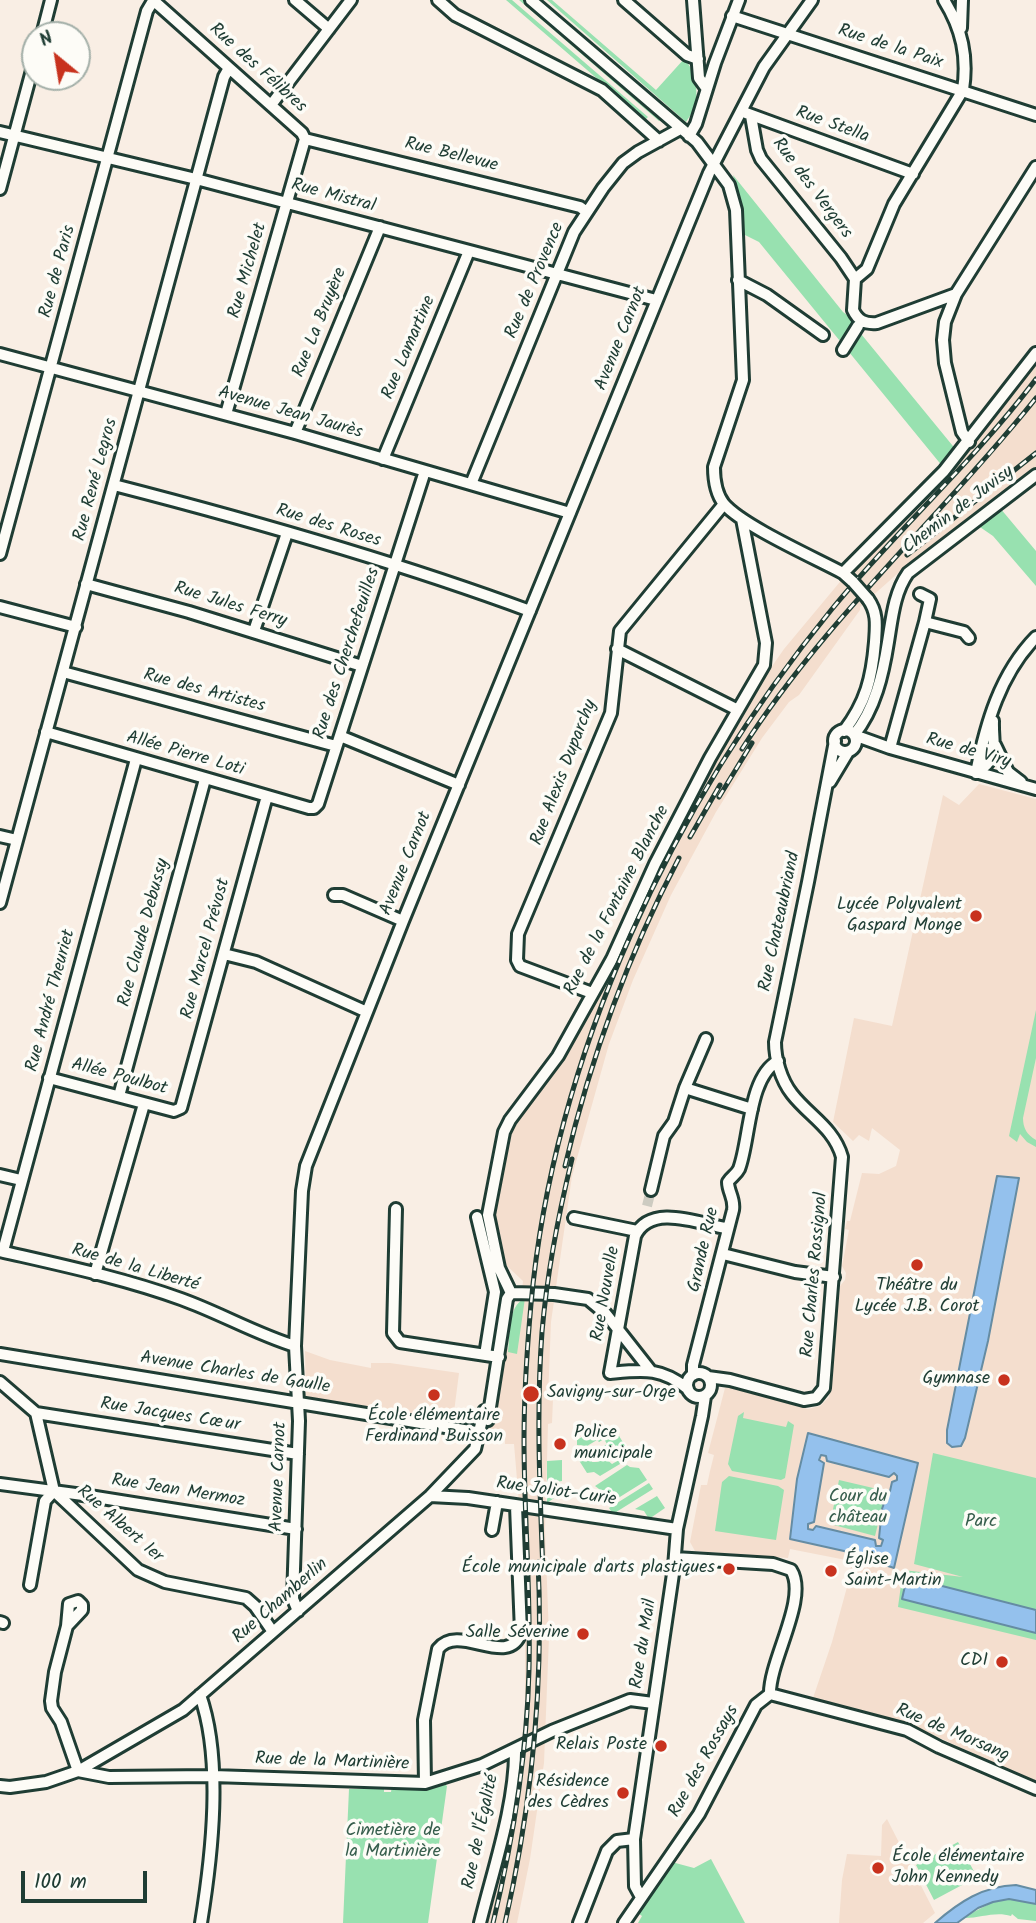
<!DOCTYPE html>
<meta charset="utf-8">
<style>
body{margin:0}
#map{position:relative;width:1036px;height:1923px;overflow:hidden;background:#f9eee4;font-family:Kalam,sans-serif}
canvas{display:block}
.north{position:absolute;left:21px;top:21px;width:70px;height:70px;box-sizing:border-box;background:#fdfcf7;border:2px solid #a4b0a9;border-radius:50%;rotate:330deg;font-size:19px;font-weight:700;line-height:28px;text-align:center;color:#1f3d34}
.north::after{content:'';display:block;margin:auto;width:24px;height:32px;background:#c8321e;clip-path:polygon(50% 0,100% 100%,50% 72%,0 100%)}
.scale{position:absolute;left:21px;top:1871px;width:126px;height:32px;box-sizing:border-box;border:4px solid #1f3d34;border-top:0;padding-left:9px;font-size:21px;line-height:24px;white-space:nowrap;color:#1f3d34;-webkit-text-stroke:5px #fdfcf7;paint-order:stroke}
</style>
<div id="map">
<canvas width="1036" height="1923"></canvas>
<div class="north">N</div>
<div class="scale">100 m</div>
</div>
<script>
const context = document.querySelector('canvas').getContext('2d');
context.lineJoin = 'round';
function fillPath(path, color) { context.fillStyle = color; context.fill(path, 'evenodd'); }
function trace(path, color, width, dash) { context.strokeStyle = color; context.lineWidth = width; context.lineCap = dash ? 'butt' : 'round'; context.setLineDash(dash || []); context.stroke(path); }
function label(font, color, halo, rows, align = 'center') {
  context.font = font + ' Kalam,sans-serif'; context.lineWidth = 7; context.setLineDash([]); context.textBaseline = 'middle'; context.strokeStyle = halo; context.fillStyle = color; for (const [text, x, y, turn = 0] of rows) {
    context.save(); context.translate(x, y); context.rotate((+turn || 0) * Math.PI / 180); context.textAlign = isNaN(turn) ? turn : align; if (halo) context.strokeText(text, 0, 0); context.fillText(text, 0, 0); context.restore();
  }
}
fillPath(new Path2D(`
 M1036,365V468L983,512L897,574L860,607V610L799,695L789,702L762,738L716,812L671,895L633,980L609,1044L572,1176L551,1322L548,1398L553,1399L552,1423L548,1424L547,1461L545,1529L549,1637L544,1763L530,1859L517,1923H484L518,1772L525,1713V1574L514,1444H505V1439L485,1433L501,1375L505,1348L515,1349L523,1281L506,1265L500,1233L492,1215L509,1128L558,1061L638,911L698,791L768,672L784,649L844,577L965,454Z
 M979,784L1036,799V1782L905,1722L813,1698L832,1642L850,1576L851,1561L790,1549L788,1558L695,1551L690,1542L701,1485H707L710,1471L714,1455L708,1453L725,1388L732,1386L808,1409L820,1406L829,1397L840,1286L845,1280L846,1273L842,1266L849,1230L845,1229L847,1221H850L862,1173L879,1174L896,1166L900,1150L872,1128L869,1141L859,1135L853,1141L833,1122L854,1018L892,1026L943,795L959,805Z
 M305,1351L330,1360L371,1368V1363H390L459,1373L453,1420L306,1397Z
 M887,1819L935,1913L923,1923H839L842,1880L847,1854L881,1856L882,1825Z`), '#f4dece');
fillPath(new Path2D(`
 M506,0H512L648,117L645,120Z
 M519,0H526L662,118L659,121Z
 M547,0H552L656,90L684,59C695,69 699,92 695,107C693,112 689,117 686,122Z
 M733,175L843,312L859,324L857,329L957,451L943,467L759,242L741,233L742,213Z
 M1000,508L1036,551V586L993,536L977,525Z
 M1036,1010V1058L1023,1118C1023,1128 1027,1135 1036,1140V1147L1027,1142L1020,1134L1017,1142L1009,1136Z
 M525,1298L517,1354L508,1352C510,1335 507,1307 525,1298Z
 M744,1412L743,1418L786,1427L788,1421L794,1425L785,1478L781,1480L732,1471L728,1464L738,1416Z
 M613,1426L627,1449L625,1452L619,1451L614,1444L606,1449L604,1446L607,1444L604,1439L599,1442L597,1440L587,1446L577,1445V1440L598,1427L604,1430Z
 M576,1451L583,1452L585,1455L587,1454L592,1462H597L605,1458L612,1464L621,1459L625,1461L600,1476L594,1472L587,1473L575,1454Z
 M933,1453L1036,1478V1610L907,1578L902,1598L1036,1633V1640L898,1607L903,1570L963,1577L914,1564Z
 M562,1460V1481L556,1482L557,1496L547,1503V1461Z
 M627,1465L630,1467L639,1468L647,1480L607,1505L603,1498V1492L595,1486Z
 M729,1476L778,1486L784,1490L776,1540L715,1531L722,1482Z
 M839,1480L886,1491L875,1536L830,1524Z
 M649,1483L653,1489L613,1514L609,1508Z
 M657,1496L665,1508L649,1519L644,1511L635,1509Z
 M443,1783L447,1786L428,1923H343L349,1789H384V1792H391L392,1785L422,1786Z
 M958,1842L977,1877L934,1900L916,1865Z
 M711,1859L745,1923H638L642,1916L634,1910L668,1861L694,1868Z
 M1009,1899L1036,1904V1921L1018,1919L1012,1914L1011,1916C994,1911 979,1919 962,1918L993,1902Z`), '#98e1b0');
const water = new Path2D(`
 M997,1176L1019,1178L988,1341L965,1438L961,1446L952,1447L947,1443V1430Z
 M808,1433L918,1463L894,1568L844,1551L790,1539L797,1479ZM821,1455L826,1456L827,1461L889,1477L894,1473L897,1476V1480L892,1482L890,1491H888L882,1509L879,1538L883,1540L881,1546H876L875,1540L816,1526L813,1530L808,1529V1524L814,1522L824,1463L819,1460Z
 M907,1577L1036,1610V1633L902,1599Z
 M1016,1885L1036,1890V1904L1009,1899L993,1902L978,1908L957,1923H935C959,1902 983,1886 1016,1885Z`);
fillPath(water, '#94c1ed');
trace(water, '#658ca3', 2);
trace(new Path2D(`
 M647,1206L651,1190`), '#cdcbc1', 10, [10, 5]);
const minor = new Path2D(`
 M153,0L302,133L305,139
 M295,0L329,29
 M438,0L455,15L602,90L659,141
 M531,0L697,142L729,185L736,210L743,380L714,467C714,480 716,494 724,504C743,526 815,558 843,573L853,582
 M624,0L687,55L698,59
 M693,0L699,78L707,89
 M944,0C962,29 968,57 963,90L894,204L867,269L855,279L853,310C858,321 865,324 877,323L956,294
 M732,16L1036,115
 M961,28L962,0
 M42,35L51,0
 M271,105L351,0
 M746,113L913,174
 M751,116L757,150L761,159L841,258L855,279
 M0,132L196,179L656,300
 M689,136L696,124L715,63L739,0
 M305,139L580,207L587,212
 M0,189L35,59
 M738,280L767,295L823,335
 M843,350L858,326
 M0,354L295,433L570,513
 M226,414L305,139
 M295,433L380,227
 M969,442L962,432L945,363L943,340L945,322L956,294L1036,167
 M383,459L469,251
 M471,484L574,232L603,188L623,163L638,152L680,129
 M114,485C254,521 395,561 530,611
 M0,554L147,11L153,1
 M843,573L944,471L1036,353
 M86,584L189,612L362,666
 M920,594L930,599L925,622
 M0,607L76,627
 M254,631L287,533
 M617,649L738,710
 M63,672L336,746
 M834 741a11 11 0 1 1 22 0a11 11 0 1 1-22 0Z
 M844,731C866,702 872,678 875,642C876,626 878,613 868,599
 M46,732L309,808H314L318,804L425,471
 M854,735C875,709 883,674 888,642C892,618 894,593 908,573L1036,475
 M854,735L890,748L1036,789
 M340,736L459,785
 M995,745L1008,772L1021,782
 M890,748L925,622L964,632L969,638
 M976,773C986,723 1000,674 1036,637
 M976,773C1001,757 992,746 993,721
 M830,782L848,752
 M0,836L17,840
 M334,895H343L403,921
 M0,903L224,77L229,68
 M224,954L256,962L367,1012
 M592,993L520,966L517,960L518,934L611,713L620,631L724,504
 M49,1078L174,1111L181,1108L267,796
 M685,1088L752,1109
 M119,1096L205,779
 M0,1175L21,1180
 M651,1190L664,1136L674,1122L685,1088L706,1039
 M396,1209L393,1333L400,1342L499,1357
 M477,1217L495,1292L485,1355
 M574,1218L637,1231
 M0,1251C61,1265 123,1278 181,1299C220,1313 256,1334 295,1346
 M3,1251L136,759
 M723,1254L795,1272L834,1277
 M95,1274L144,1104
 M511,1293L499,1268L488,1215L504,1132L510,1120L558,1056L612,959L655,864L710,758L764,665L766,643L742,519
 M511,1293L554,1294L588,1299L606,1314L650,1370
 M0,1354L476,1432L481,1431
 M687 1385a12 12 0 1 1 24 0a12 12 0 1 1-24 0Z
 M693,1375V1365L733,1210C735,1199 728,1192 728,1182C731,1177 736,1175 739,1169C750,1141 748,1077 778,1061
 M708,1377L730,1380L804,1400L816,1398L824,1388L842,1157C834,1128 809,1116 792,1094C781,1080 775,1059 775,1042L808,882L835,741
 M0,1382L36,1413L54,1491L138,1570L165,1582L246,1598L255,1606L273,1632
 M688,1389C661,1367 643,1370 610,1373L635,1236C650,1203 698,1223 725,1228
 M36,1413L298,1454
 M488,1420L507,1299L511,1293
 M0,1484L83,1495L296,1529
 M430,1496L468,1498L677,1529
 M492,1530L497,1502
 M675,1558L773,1564L791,1570C809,1598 769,1661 770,1694
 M30,1585L45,1501L54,1491
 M298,1611L293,1599L299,1421L295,1346L302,1191L306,1166L403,921L709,173L764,67L812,0
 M0,1622L3,1623
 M67,1626L82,1610V1605L78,1601L69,1604L67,1626L55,1672L51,1701L52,1708L61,1722L78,1771
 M770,1694L907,1730L939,1747L1036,1789
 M200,1695C223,1760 212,1855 201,1923
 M78,1771L109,1777L213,1776L425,1783L482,1765L552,1731L630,1700L653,1703
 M425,1783L424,1720L438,1649C459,1622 509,1670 521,1632L516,1506
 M0,1786L10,1787L46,1782L78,1771L183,1710L430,1496L475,1449L484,1411
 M641,1897L635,1886L634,1839L674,1567L677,1529L702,1416L705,1396
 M480,1923C493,1870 516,1803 515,1749
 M579,1923L607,1851L617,1841L634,1839
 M624,1923L699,1814L756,1705L770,1694`);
trace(minor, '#1f3d34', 16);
trace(minor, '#fdfcf7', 10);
const rail = new Path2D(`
 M907,555L1036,453
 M742,749C825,619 940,518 1036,398
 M719,797L752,743
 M690,837L720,785
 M565,1166C590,1060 628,955 679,858
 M543,1572C540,1493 536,1412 542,1332C547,1274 558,1216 572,1159
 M493,1923C513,1840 527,1755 529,1670C531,1593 524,1517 524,1440C524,1394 527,1349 531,1304C554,1052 674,802 832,609C897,530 974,461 1036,379
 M505,1923C532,1804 544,1685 538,1562`);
trace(rail, '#1f3d34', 5);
trace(rail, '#fdfcf7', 2.5, [8]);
const minorBridge = new Path2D(`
 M853,582L868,599`);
trace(minorBridge, '#1f3d34', 16, []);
trace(minorBridge, '#fdfcf7', 10);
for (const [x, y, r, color] of [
 [976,916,7,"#c8321e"],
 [917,1265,7,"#c8321e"],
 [1004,1380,7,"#c8321e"],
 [531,1394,9,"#c8321e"],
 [434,1395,7,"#c8321e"],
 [560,1444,7,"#c8321e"],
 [729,1569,7,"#c8321e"],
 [831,1571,7,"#c8321e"],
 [583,1634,7,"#c8321e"],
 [1002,1662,7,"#c8321e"],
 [661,1746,7,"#c8321e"],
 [623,1793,7,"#c8321e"],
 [878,1868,7,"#c8321e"]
]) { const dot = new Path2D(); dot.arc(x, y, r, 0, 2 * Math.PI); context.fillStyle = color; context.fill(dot); trace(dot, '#fdfcf7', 2.5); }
label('18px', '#1f3d34', '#fdfcf7', [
 ["Rue de la Paix",890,48,18],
 ["Rue des Félibres",257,69,42],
 ["Rue Stella",832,126,20],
 ["Rue Bellevue",451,156,14],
 ["Rue des Vergers",811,189,53],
 ["Rue Mistral",333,197,15],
 ["Rue Michelet",249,271,-74],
 ["Rue de Paris",59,272,-75],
 ["Rue de Provence",536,281,-67],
 ["Rue La Bruyère",321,323,-68],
 ["Avenue Carnot",622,339,-68],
 ["Rue Lamartine",410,348,-67],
 ["Avenue Jean Jaurès",290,414,16],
 ["Rue René Legros",97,480,-75],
 ["Chemin de Juvisy",959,511,-37],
 ["Rue des Roses",328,527,17],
 ["Rue Jules Ferry",230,606,17],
 ["Rue des Cherchefeuilles",348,654,-72],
 ["Rue des Artistes",204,692,15],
 ["Rue de Viry",968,752,16],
 ["Allée Pierre Loti",185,755,16],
 ["Rue Alexis Duparchy",565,773,-69],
 ["Avenue Carnot",407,864,-68],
 ["Rue de la Fontaine Blanche",618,901,-63],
 ["Rue Chateaubriand",781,922,-78],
 ["Rue Claude Debussy",145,933,-75],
 ["Rue Marcel Prévost",207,949,-75],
 ["Rue André Theuriet",52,1001,-75],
 ["Allée Poulbot",119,1078,15],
 ["Grande Rue",705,1250,-77],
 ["Rue de la Liberté",135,1269,16],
 ["Rue Charles Rossignol",816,1275,-85],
 ["Rue Nouvelle",607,1294,-80],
 ["Avenue Charles de Gaulle",235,1374,9],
 ["Rue Jacques Cœur",170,1416,9],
 ["Avenue Carnot",280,1477,-88],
 ["Rue Jean Mermoz",178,1492,9],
 ["Rue Joliot-Curie",556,1493,8],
 ["Rue Albert 1er",119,1525,41],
 ["Rue Chamberlin",281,1602,-41],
 ["Rue du Mail",645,1644,-81],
 ["Rue de Morsang",952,1734,23],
 ["Rue des Rossays",705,1762,-61],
 ["Rue de la Martinière",332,1763,2],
 ["Rue de l'Égalité",482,1832,-78]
]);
label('18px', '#1f3d34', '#fdfcf7', [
 ["Lycée Polyvalent",962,906],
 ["Gaspard Monge",962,927],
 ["Théâtre du",917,1287,"center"],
 ["Lycée J.B. Corot",917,1308,"center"],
 ["Gymnase",990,1380],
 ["Savigny-sur-Orge",547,1394,"left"],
 ["École élémentaire",434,1417,"center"],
 ["Ferdinand Buisson",434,1438,"center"],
 ["Police",574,1434,"left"],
 ["municipale",574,1455,"left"],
 ["Église",845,1561,"left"],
 ["Saint-Martin",845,1582,"left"],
 ["École municipale d'arts plastiques",715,1569],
 ["Salle Séverine",569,1634],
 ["CDI",988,1662],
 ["Relais Poste",647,1746],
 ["Résidence",609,1783],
 ["des Cèdres",609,1804],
 ["École élémentaire",892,1858,"left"],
 ["John Kennedy",892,1879,"left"]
], 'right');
label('18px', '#375e4d', '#fdfcf7', [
 ["Cour du",858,1498],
 ["château",858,1519],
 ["Parc",981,1523],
 ["Cimetière de",393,1832],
 ["la Martinière",393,1853]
]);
</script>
